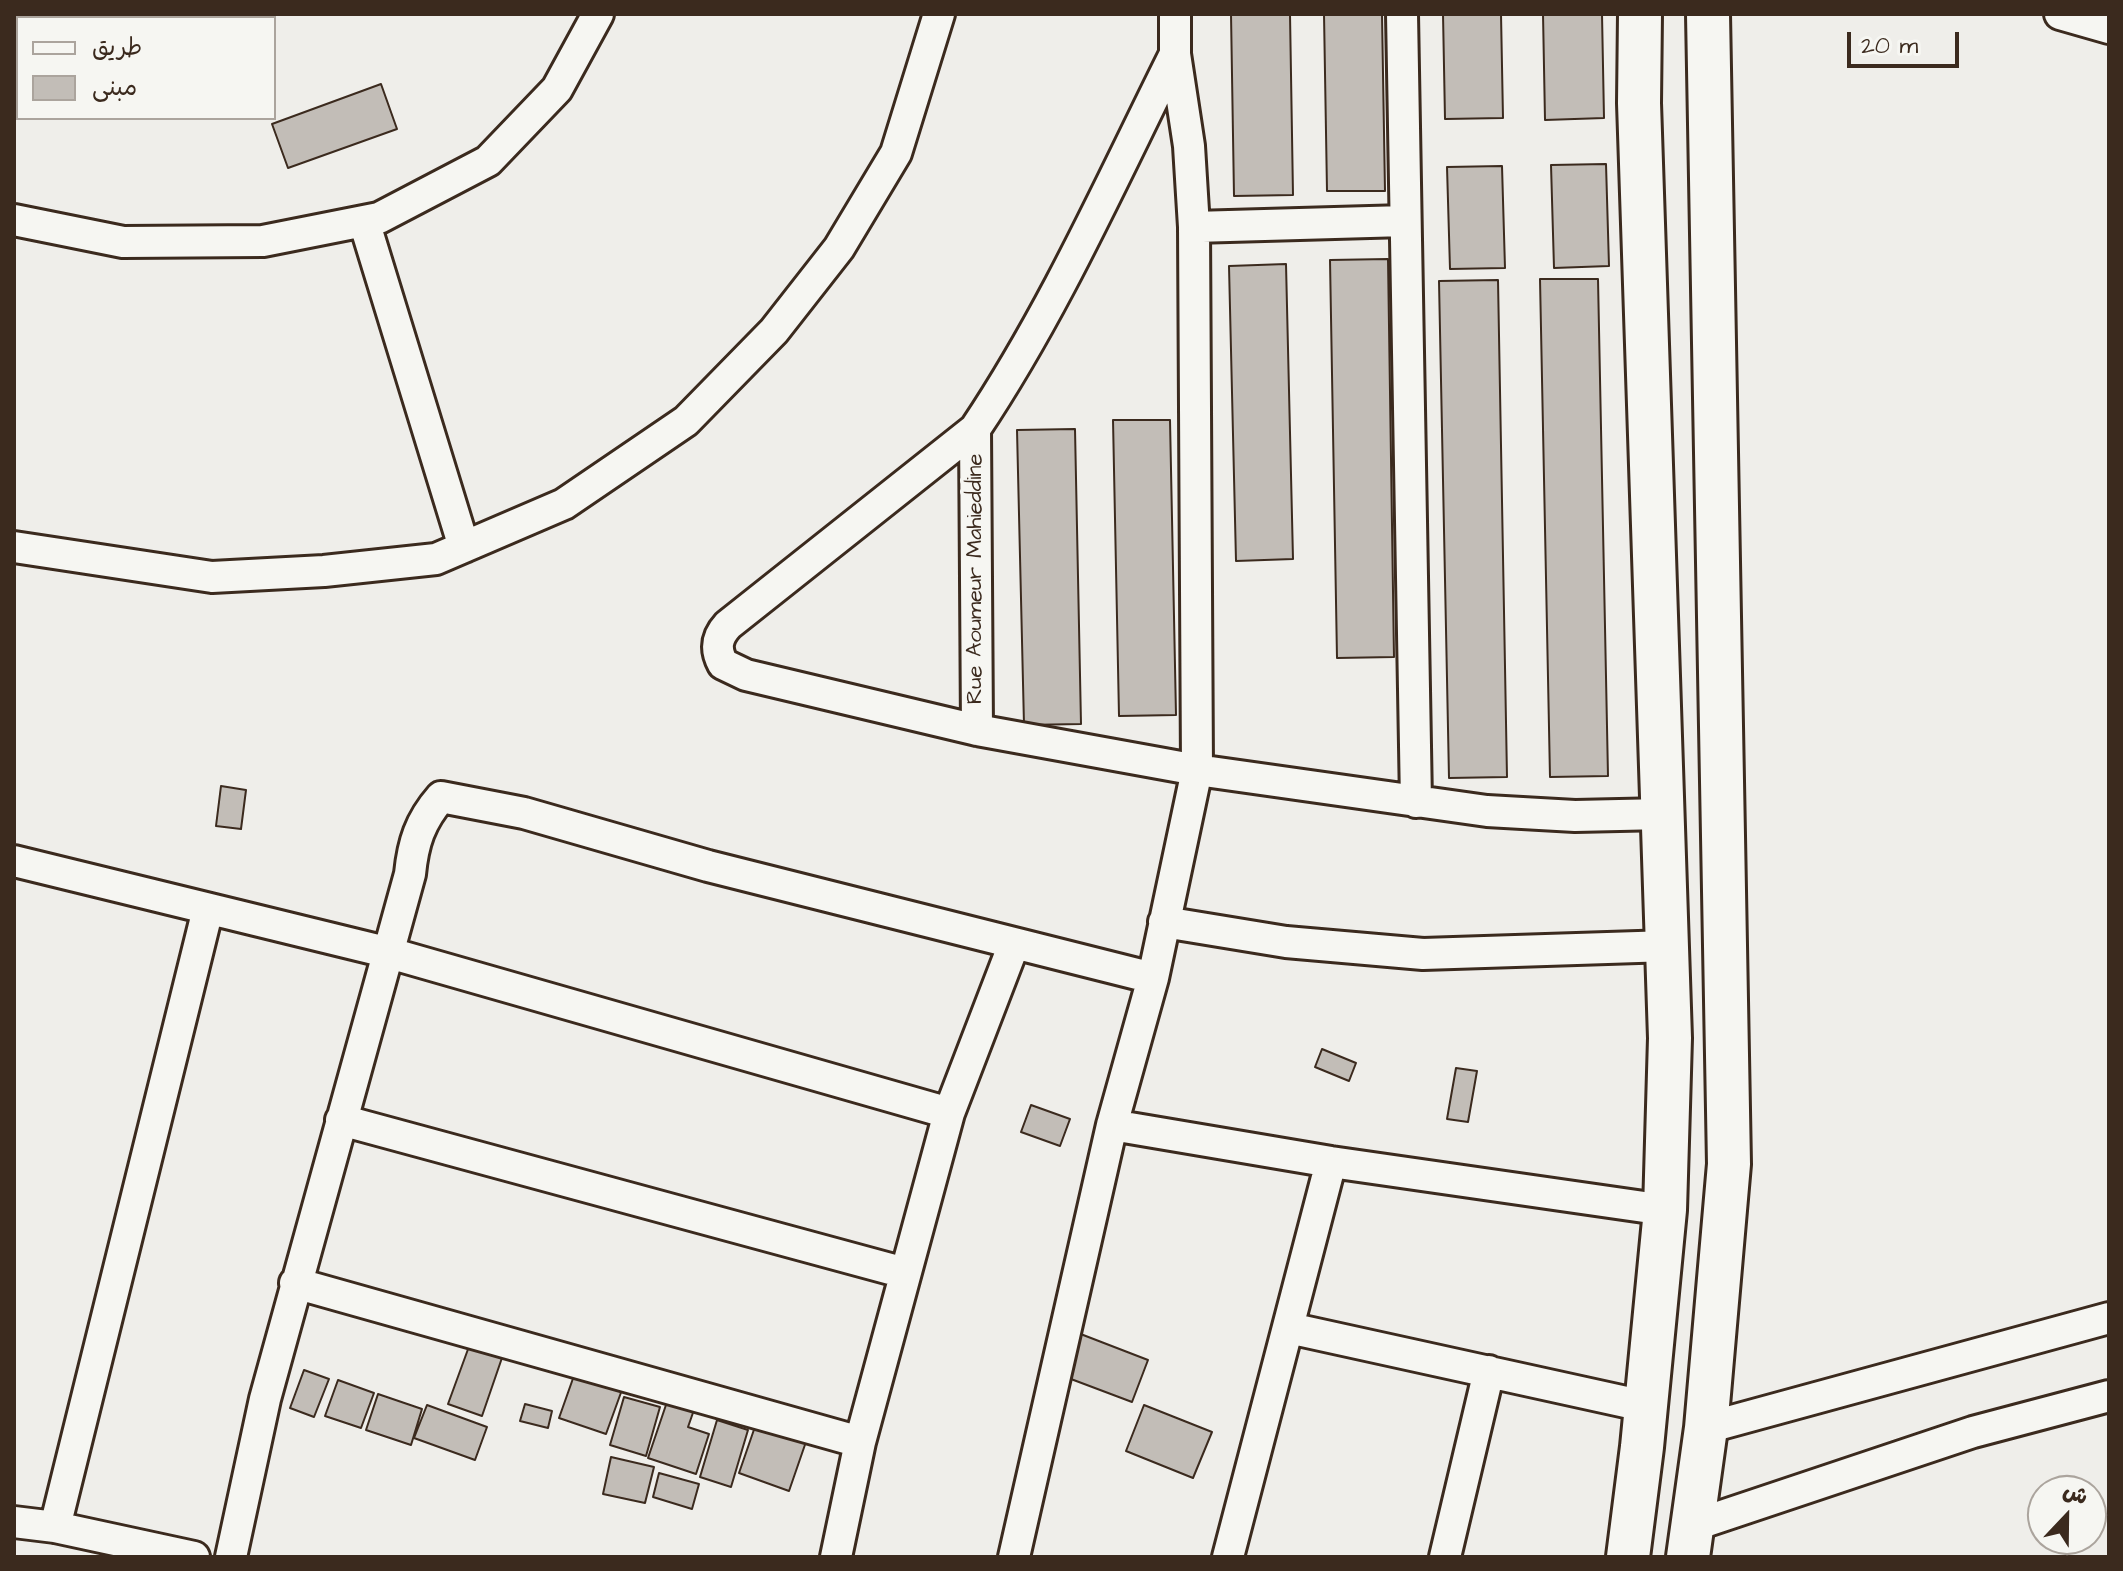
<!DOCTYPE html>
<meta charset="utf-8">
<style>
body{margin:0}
#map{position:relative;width:2123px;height:1571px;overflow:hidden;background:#efeeea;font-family:"Architects Daughter","Playpen Sans Arabic",sans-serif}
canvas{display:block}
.frame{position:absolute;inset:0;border:16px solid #3b2a1e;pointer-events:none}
.legend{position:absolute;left:16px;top:16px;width:260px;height:104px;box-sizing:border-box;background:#f6f6f2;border:2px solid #aba49d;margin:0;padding:10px 14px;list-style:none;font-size:24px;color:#3b2a1e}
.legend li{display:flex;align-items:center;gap:16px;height:40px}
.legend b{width:40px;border:2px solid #aba49d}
.north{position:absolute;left:2027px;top:1475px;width:80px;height:80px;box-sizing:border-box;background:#f6f6f2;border:2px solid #aba49d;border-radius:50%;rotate:22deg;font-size:22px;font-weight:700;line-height:32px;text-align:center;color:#3b2a1e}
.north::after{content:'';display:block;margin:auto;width:28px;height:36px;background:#3b2a1e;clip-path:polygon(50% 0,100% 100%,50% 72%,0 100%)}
.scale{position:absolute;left:1847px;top:32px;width:112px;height:36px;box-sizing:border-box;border:4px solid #3b2a1e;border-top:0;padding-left:10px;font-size:24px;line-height:28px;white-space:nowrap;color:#3b2a1e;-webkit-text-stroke:6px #f6f6f2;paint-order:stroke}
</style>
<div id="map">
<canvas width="2123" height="1571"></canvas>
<div class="frame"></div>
<ul class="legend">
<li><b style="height:10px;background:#f6f6f2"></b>طريق</li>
<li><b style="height:22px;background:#c2bdb7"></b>مبنى</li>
</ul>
<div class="north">ش</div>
<div class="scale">20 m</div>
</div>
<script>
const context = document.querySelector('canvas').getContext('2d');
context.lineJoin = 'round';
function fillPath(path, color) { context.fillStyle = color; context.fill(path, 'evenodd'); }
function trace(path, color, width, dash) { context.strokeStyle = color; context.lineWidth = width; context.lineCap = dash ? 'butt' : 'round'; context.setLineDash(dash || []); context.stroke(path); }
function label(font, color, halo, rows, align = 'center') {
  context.font = font + ' "Architects Daughter",sans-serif'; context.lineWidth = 7; context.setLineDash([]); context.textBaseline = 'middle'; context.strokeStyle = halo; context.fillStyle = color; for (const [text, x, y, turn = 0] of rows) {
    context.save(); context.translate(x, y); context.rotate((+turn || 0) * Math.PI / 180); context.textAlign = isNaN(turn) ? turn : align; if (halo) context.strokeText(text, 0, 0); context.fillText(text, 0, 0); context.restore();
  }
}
const building = new Path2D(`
 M1231,14H1290L1293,195L1234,196Z
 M1324,14H1382L1385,191H1327Z
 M1443,14H1501L1503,118L1445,119Z
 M1543,14H1602L1604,118L1545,120Z
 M381,84L397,129L288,168L272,124Z
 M1606,164L1609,266L1554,268L1551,165Z
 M1502,166L1505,268L1450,269L1447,167Z
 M1388,259L1394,657L1337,658L1330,260Z
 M1286,264L1293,559L1236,561L1229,266Z
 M1540,279H1598L1608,776L1550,777Z
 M1498,280L1507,777L1449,778L1439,281Z
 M1113,420H1170L1176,715L1119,716Z
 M1075,429L1081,724L1024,725L1017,430Z
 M221,786L246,790L241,829L216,826Z
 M1322,1049L1356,1063L1349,1081L1315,1067Z
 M1456,1068L1477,1071L1468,1122L1447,1119Z
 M1031,1105L1070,1119L1060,1146L1021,1132Z
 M1078,1333L1148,1360L1132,1402L1063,1376Z
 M471,1341L504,1352L482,1416L448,1404Z
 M304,1370L329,1379L314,1417L290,1408Z
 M576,1370L623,1387L606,1434L559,1418Z
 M338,1380L374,1393L361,1428L325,1416Z
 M378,1394L422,1409L411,1445L366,1430Z
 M624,1397L660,1407L646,1456L610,1445Z
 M668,1399L695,1407L688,1427L709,1434L696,1474L648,1458Z
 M525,1404L552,1411L548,1428L520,1421Z
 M427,1405L487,1427L475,1460L414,1438Z
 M1144,1405L1212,1432L1193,1478L1126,1451Z
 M758,1418L808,1436L789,1491L739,1473Z
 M717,1420L748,1430L731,1487L700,1477Z
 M611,1457L654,1467L645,1503L603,1494Z
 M659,1473L699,1484L692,1509L653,1497Z`);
fillPath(building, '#c2bdb7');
trace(building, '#3b2a1e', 2);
const street = new Path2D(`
 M1175,14V54C1112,180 1054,311 975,429L728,625C716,638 715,649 723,664L746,675L977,730L1197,770L1487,811L1575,816L1664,814
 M1402,14L1416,802
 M2060,14L2109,28
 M14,220L123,242L263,241L379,218L488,161L557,89L598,14
 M364,221L464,547
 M1194,227L1405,221
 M975,429L977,730
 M14,547L212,577L324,571L436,559L564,504L686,421L774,331L839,248L896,153L939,14
 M14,861L386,952L949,1113
 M1164,922L1286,942L1423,954L1669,946
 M341,1120L905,1273
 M1112,1125L1331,1162L1665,1210
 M295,1283L860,1442
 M1289,1328L1644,1406
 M1706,1428L2109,1318
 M14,1522L55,1527L194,1557
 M1692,1526L1973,1432L2109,1396
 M55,1527L208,909
 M231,1557L265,1399L410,874C413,843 420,821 441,797L524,813L708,866L1153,978
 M836,1557L860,1442L949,1113L1014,944
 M1014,1557L1112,1125L1153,978L1197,770L1194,227L1189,146L1175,54
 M1228,1557L1331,1162
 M1445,1557L1489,1371`);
const secondary = new Path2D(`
 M1628,1557L1642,1447L1665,1210L1670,1038L1639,103L1640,14
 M1688,1557L1706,1428L1729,1164L1708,14`);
trace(street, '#3b2a1e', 36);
trace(secondary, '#3b2a1e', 48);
trace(street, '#f6f6f2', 30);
trace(secondary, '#f6f6f2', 42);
label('22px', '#3b2a1e', '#f6f6f2', [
 ["Rue Aoumeur Mahieddine",976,579,-90]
]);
</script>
